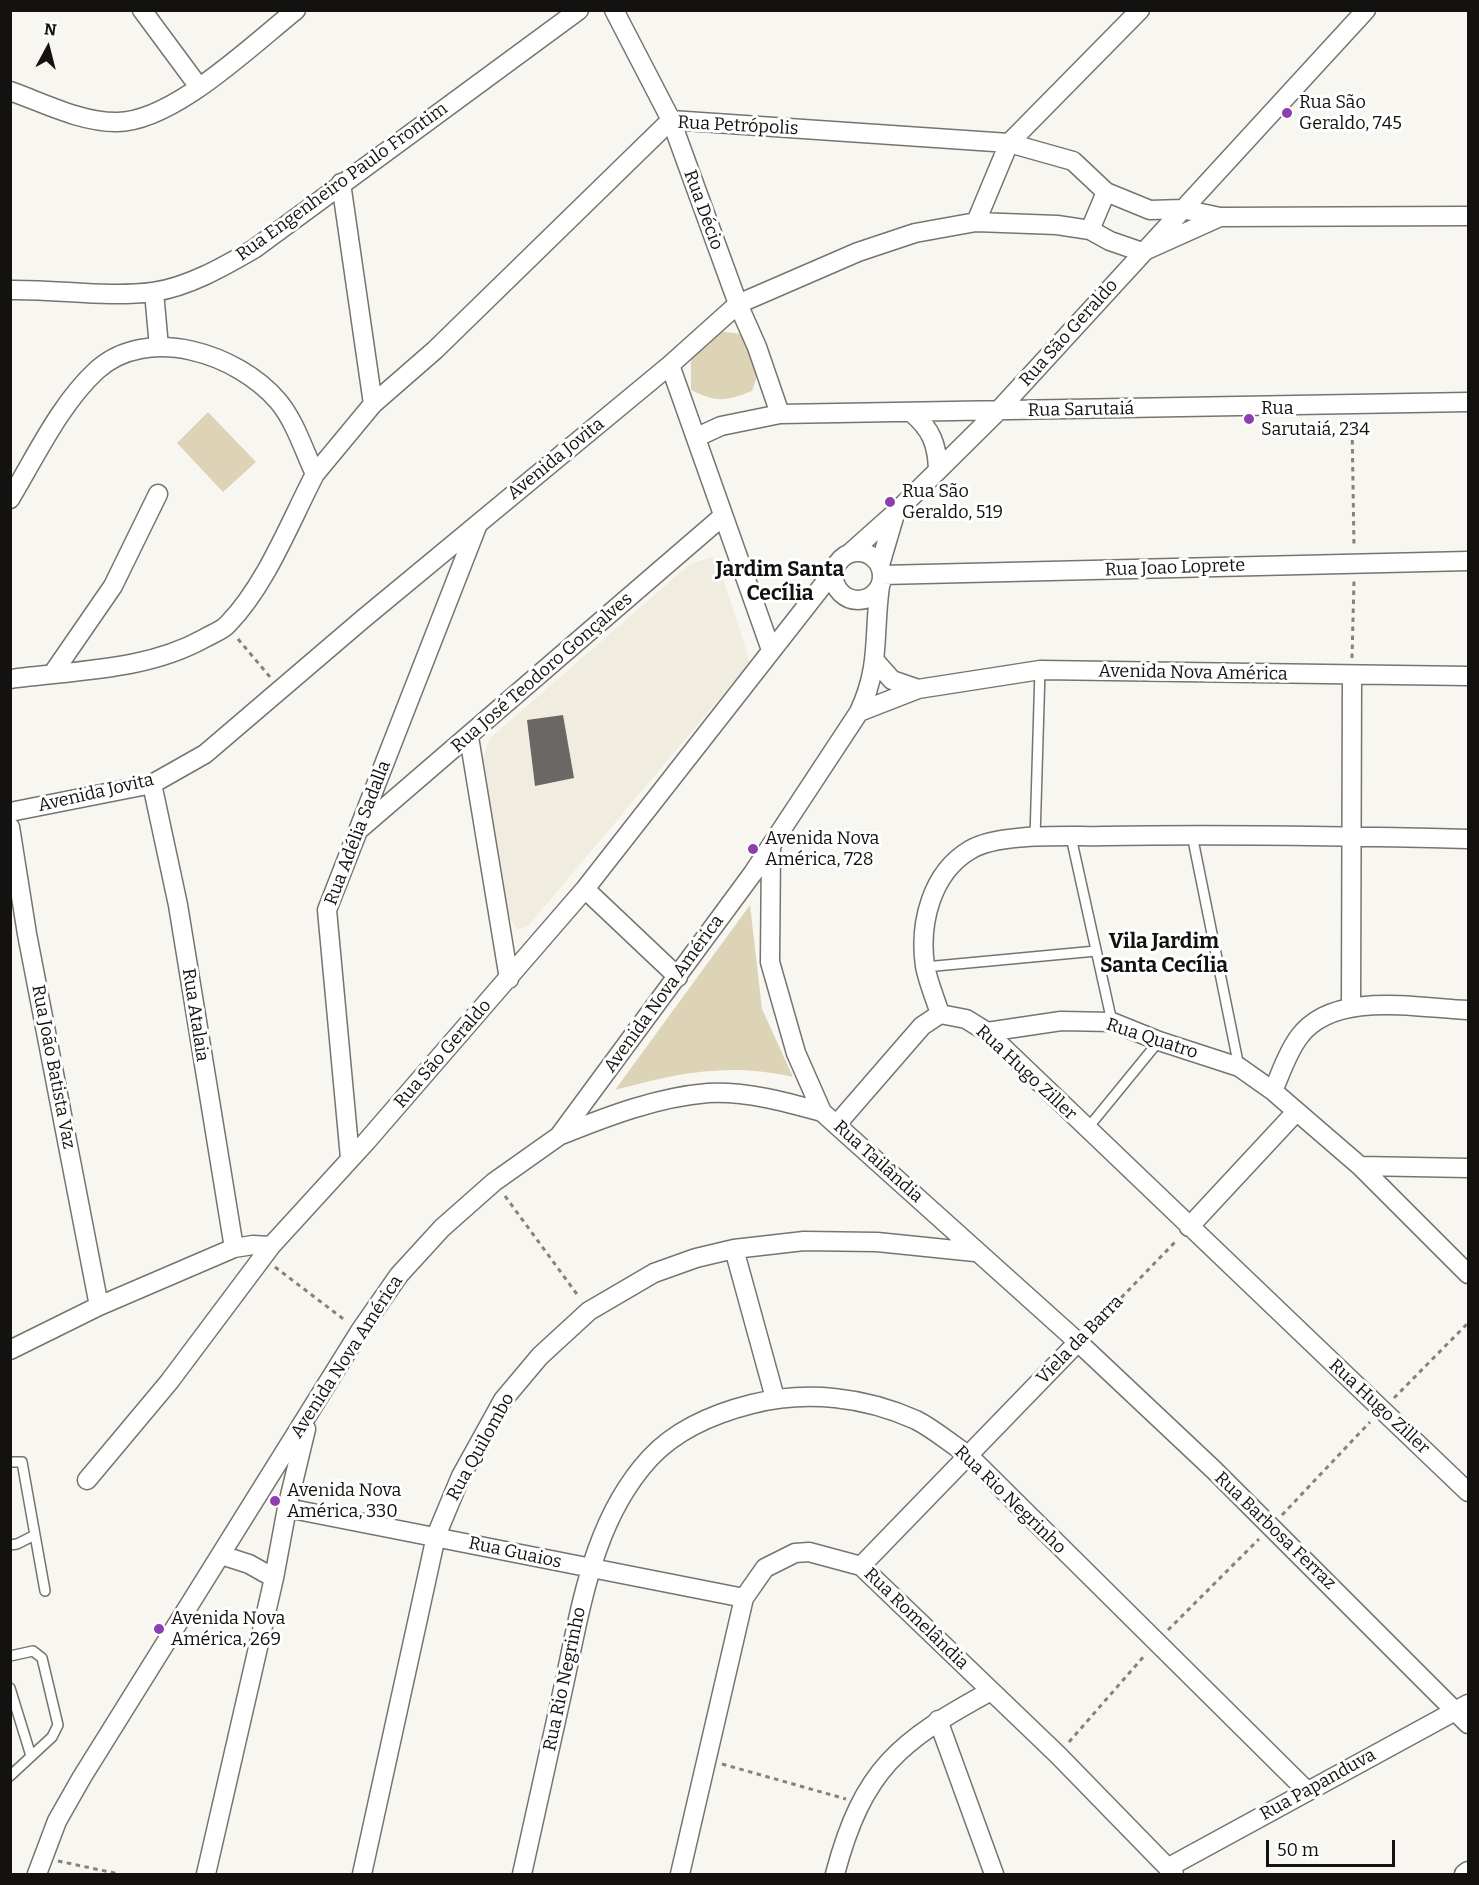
<!DOCTYPE html>
<meta charset="utf-8">
<style>
body{margin:0}
#map{position:relative;width:1479px;height:1885px;overflow:hidden;background:#f7f6f1;font-family:Bitter,serif}
canvas{display:block}
.frame{position:absolute;inset:0;border:12px solid #131210;pointer-events:none}
.north{position:absolute;left:18px;top:18px;width:60px;height:60px;-webkit-text-stroke:4px #fff;paint-order:stroke;rotate:7deg;font-size:16px;font-weight:700;line-height:24px;text-align:center;color:#131210}
.north::after{content:'';display:block;margin:auto;width:21px;height:27px;background:#131210;clip-path:polygon(50% 0,100% 100%,50% 72%,0 100%)}
.scale{position:absolute;left:1266px;top:1840px;width:129px;height:27px;box-sizing:border-box;border:3px solid #131210;border-top:0;padding-left:8px;font-size:18px;line-height:21px;white-space:nowrap;color:#131210;-webkit-text-stroke:4px #fff;paint-order:stroke}
</style>
<div id="map">
<canvas width="1479" height="1885"></canvas>
<div class="frame"></div>
<div class="north">N</div>
<div class="scale">50 m</div>
</div>
<script>
const context = document.querySelector('canvas').getContext('2d');
context.lineJoin = 'round';
function fillPath(path, color) { context.fillStyle = color; context.fill(path, 'evenodd'); }
function trace(path, color, width, dash) { context.strokeStyle = color; context.lineWidth = width; context.lineCap = dash ? 'butt' : 'round'; context.setLineDash(dash || []); context.stroke(path); }
function label(font, color, halo, rows, align = 'center') {
  context.font = font + ' Bitter,serif'; context.lineWidth = 6; context.setLineDash([]); context.textBaseline = 'middle'; context.strokeStyle = halo; context.fillStyle = color; for (const [text, x, y, turn = 0] of rows) {
    context.save(); context.translate(x, y); context.rotate((+turn || 0) * Math.PI / 180); context.textAlign = isNaN(turn) ? turn : align; if (halo) context.strokeText(text, 0, 0); context.fillText(text, 0, 0); context.restore();
  }
}
fillPath(new Path2D(`
 M713,557L720,570L750,662L529,925L518,930L509,917L482,764L489,739L690,564Z`), '#f0ecdf');
fillPath(new Path2D(`
 M718,331L742,334L758,373L752,391C726,401 717,403 691,390V357Z
 M208,412L256,462L223,492L177,443Z
 M750,905L762,1009L793,1077C730,1062 677,1073 615,1090Z`), '#ddd3b7');
fillPath(new Path2D(`
 M563,715L574,778L535,786L527,720Z`), '#696864');
const lane = new Path2D(`
 M1192,835L1239,1067
 M1071,837L1112,1022
 M1035,838L1040,670
 M925,967L1096,951
 M1087,1129L1159,1041
 M10,1462H22L35,1535L17,1544L10,1545
 M35,1535L45,1591
 M10,1656L33,1651L42,1658L58,1725L52,1737L10,1776
 M10,1688L31,1756`);
const street = new Path2D(`
 M142,10L199,87
 M614,10L671,120L738,304L757,347L780,414
 M10,91C44,103 80,122 116,122C172,123 252,45 296,10
 M341,183L373,404
 M1106,192L1150,210L1182,209L1220,217L1468,216
 M976,222L1009,143L1140,10
 M10,290C58,289 106,298 153,292C188,287 223,267 254,249L579,10
 M154,292L159,347
 M670,365L771,650
 M912,413C931,429 937,444 938,469
 M697,437L721,426L780,414L1468,402
 M315,474L373,404L435,350L671,120L1009,143L1073,161L1106,192L1090,230
 M10,499C36,456 60,404 97,370C148,324 238,354 278,401C295,421 304,451 315,474C290,522 266,585 228,624C223,630 212,634 205,638C146,671 76,670 10,679
 M834 576a24 24 0 1 1 48 0a24 24 0 1 1-48 0Z
 M850,553L896,512L997,412L1366,10
 M880,565L895,514
 M882,575L1468,561
 M876,662L892,680L918,689
 M53,673L113,586L158,494
 M859,712L918,689L1040,670L1468,676
 M469,737L509,979
 M152,784L178,905L234,1248
 M10,812L152,784L205,754L363,619L670,365L738,304L858,252L915,233L976,222L1057,225L1090,230L1110,241L1142,252L1220,217
 M10,827L27,934L99,1306
 M361,828L723,516
 M1468,839C1347,836 1226,834 1105,836C1070,837 999,832 970,850C931,873 919,924 925,966C928,982 935,998 940,1014L966,1019L987,1032L1468,1492
 M771,847L770,962L796,1053L822,1112
 M585,889L678,977
 M1351,1005L1352,675
 M987,1032L1061,1021L1112,1022L1159,1041L1239,1067L1273,1091L1360,1166L1468,1274
 M1273,1091C1281,1073 1287,1053 1299,1037C1333,990 1417,1008 1468,1010
 M837,1124L922,1026L940,1014
 M561,1135C608,1116 658,1097 708,1093C747,1091 786,1102 822,1112L1078,1342L1214,1470L1468,1724
 M350,1158L327,910L478,524
 M1360,1166L1468,1168
 M1189,1227L1296,1112
 M734,1249L775,1398
 M10,1350L99,1306L234,1248L253,1245L271,1246
 M87,1480L169,1382L271,1246L366,1142L585,889L834,571
 M287,1508L744,1598
 M221,1555L249,1564L274,1578
 M861,1566L1078,1342
 M938,1720L994,1874
 M1169,1867L1468,1704
 M37,1874L57,1821L82,1777L360,1331L399,1275L442,1228L494,1182L559,1136L753,873L859,712C881,665 873,635 880,586
 M206,1874L274,1578L287,1508L306,1429
 M362,1874L436,1536L461,1476L503,1400L540,1356L589,1311L654,1273L696,1258L734,1249L804,1241L877,1242L975,1252
 M522,1874C536,1813 549,1751 563,1689C581,1609 592,1521 650,1458C676,1430 716,1413 752,1404C807,1390 865,1397 916,1420C934,1429 951,1444 968,1455L1307,1791
 M680,1874L744,1598L765,1568L795,1553L809,1552L861,1566L1058,1755L1174,1874
 M835,1874C863,1769 899,1741 991,1691
 M1464,1874L1468,1871`);
trace(lane, '#75746f', 12);
trace(street, '#75746f', 21);
trace(new Path2D(`
 M1352,422L1354,547
 M238,639L270,677
 M1352,658L1354,581
 M505,1196L579,1297
 M275,1267L346,1321
 M1090,1330L1177,1240
 M1394,1398L1468,1323
 M1282,1515L1370,1422
 M1168,1630L1259,1539
 M1069,1742L1145,1655
 M722,1764L846,1799
 M58,1861L119,1874`), '#83827f', 3, [4.5, 4.5]);
trace(lane, '#fff', 9);
trace(street, '#fff', 18);
for (const [x, y, r, color] of [
 [1287,113,6,"#8e3eae"],
 [1249,419,6,"#8e3eae"],
 [890,502,6,"#8e3eae"],
 [753,849,6,"#8e3eae"],
 [275,1501,6,"#8e3eae"],
 [159,1629,6,"#8e3eae"]
]) { const dot = new Path2D(); dot.arc(x, y, r, 0, 2 * Math.PI); context.fillStyle = color; context.fill(dot); trace(dot, '#fff', 2); }
label('18px', '#131210', '#fff', [
 ["Rua São",1299,103],
 ["Geraldo, 745",1299,124],
 ["Rua",1261,409],
 ["Sarutaiá, 234",1261,430],
 ["Rua São",902,492],
 ["Geraldo, 519",902,513],
 ["Avenida Nova",765,839],
 ["América, 728",765,860],
 ["Avenida Nova",287,1491],
 ["América, 330",287,1512],
 ["Avenida Nova",171,1619],
 ["América, 269",171,1640]
], 'left');
label('18px', '#131210', '#fff', [
 ["Rua Petrópolis",738,126,3],
 ["Rua Engenheiro Paulo Frontim",342,182,-36],
 ["Rua Décio",703,210,70],
 ["Rua São Geraldo",1069,333,-48],
 ["Rua Sarutaiá",1081,410,-1],
 ["Avenida Jovita",556,459,-39],
 ["Rua Joao Loprete",1175,568,-2],
 ["Rua José Teodoro Gonçalves",542,673,-41],
 ["Avenida Nova América",1193,673,1],
 ["Avenida Jovita",96,793,-13],
 ["Rua Adélia Sadalla",358,833,-69],
 ["Avenida Nova América",664,994,-54],
 ["Rua Atalaia",195,1015,81],
 ["Rua Quatro",1152,1039,18],
 ["Rua São Geraldo",443,1054,-49],
 ["Rua João Batista Vaz",53,1067,79],
 ["Rua Hugo Ziller",1026,1073,43],
 ["Rua Tailândia",878,1162,42],
 ["Viela da Barra",1080,1340,-46],
 ["Avenida Nova América",347,1357,-57],
 ["Rua Hugo Ziller",1379,1407,43],
 ["Rua Quilombo",481,1447,-61],
 ["Rua Rio Negrinho",1010,1500,44],
 ["Rua Barbosa Ferraz",1275,1531,44],
 ["Rua Guaios",515,1553,12],
 ["Rua Romelândia",916,1619,44],
 ["Rua Rio Negrinho",565,1679,-78],
 ["Rua Papanduva",1318,1785,-29]
]);
label('bold 21px', '#131210', '#fff', [
 ["Jardim Santa",780,570],
 ["Cecília",780,594],
 ["Vila Jardim",1164,942],
 ["Santa Cecília",1164,966]
]);
</script>
